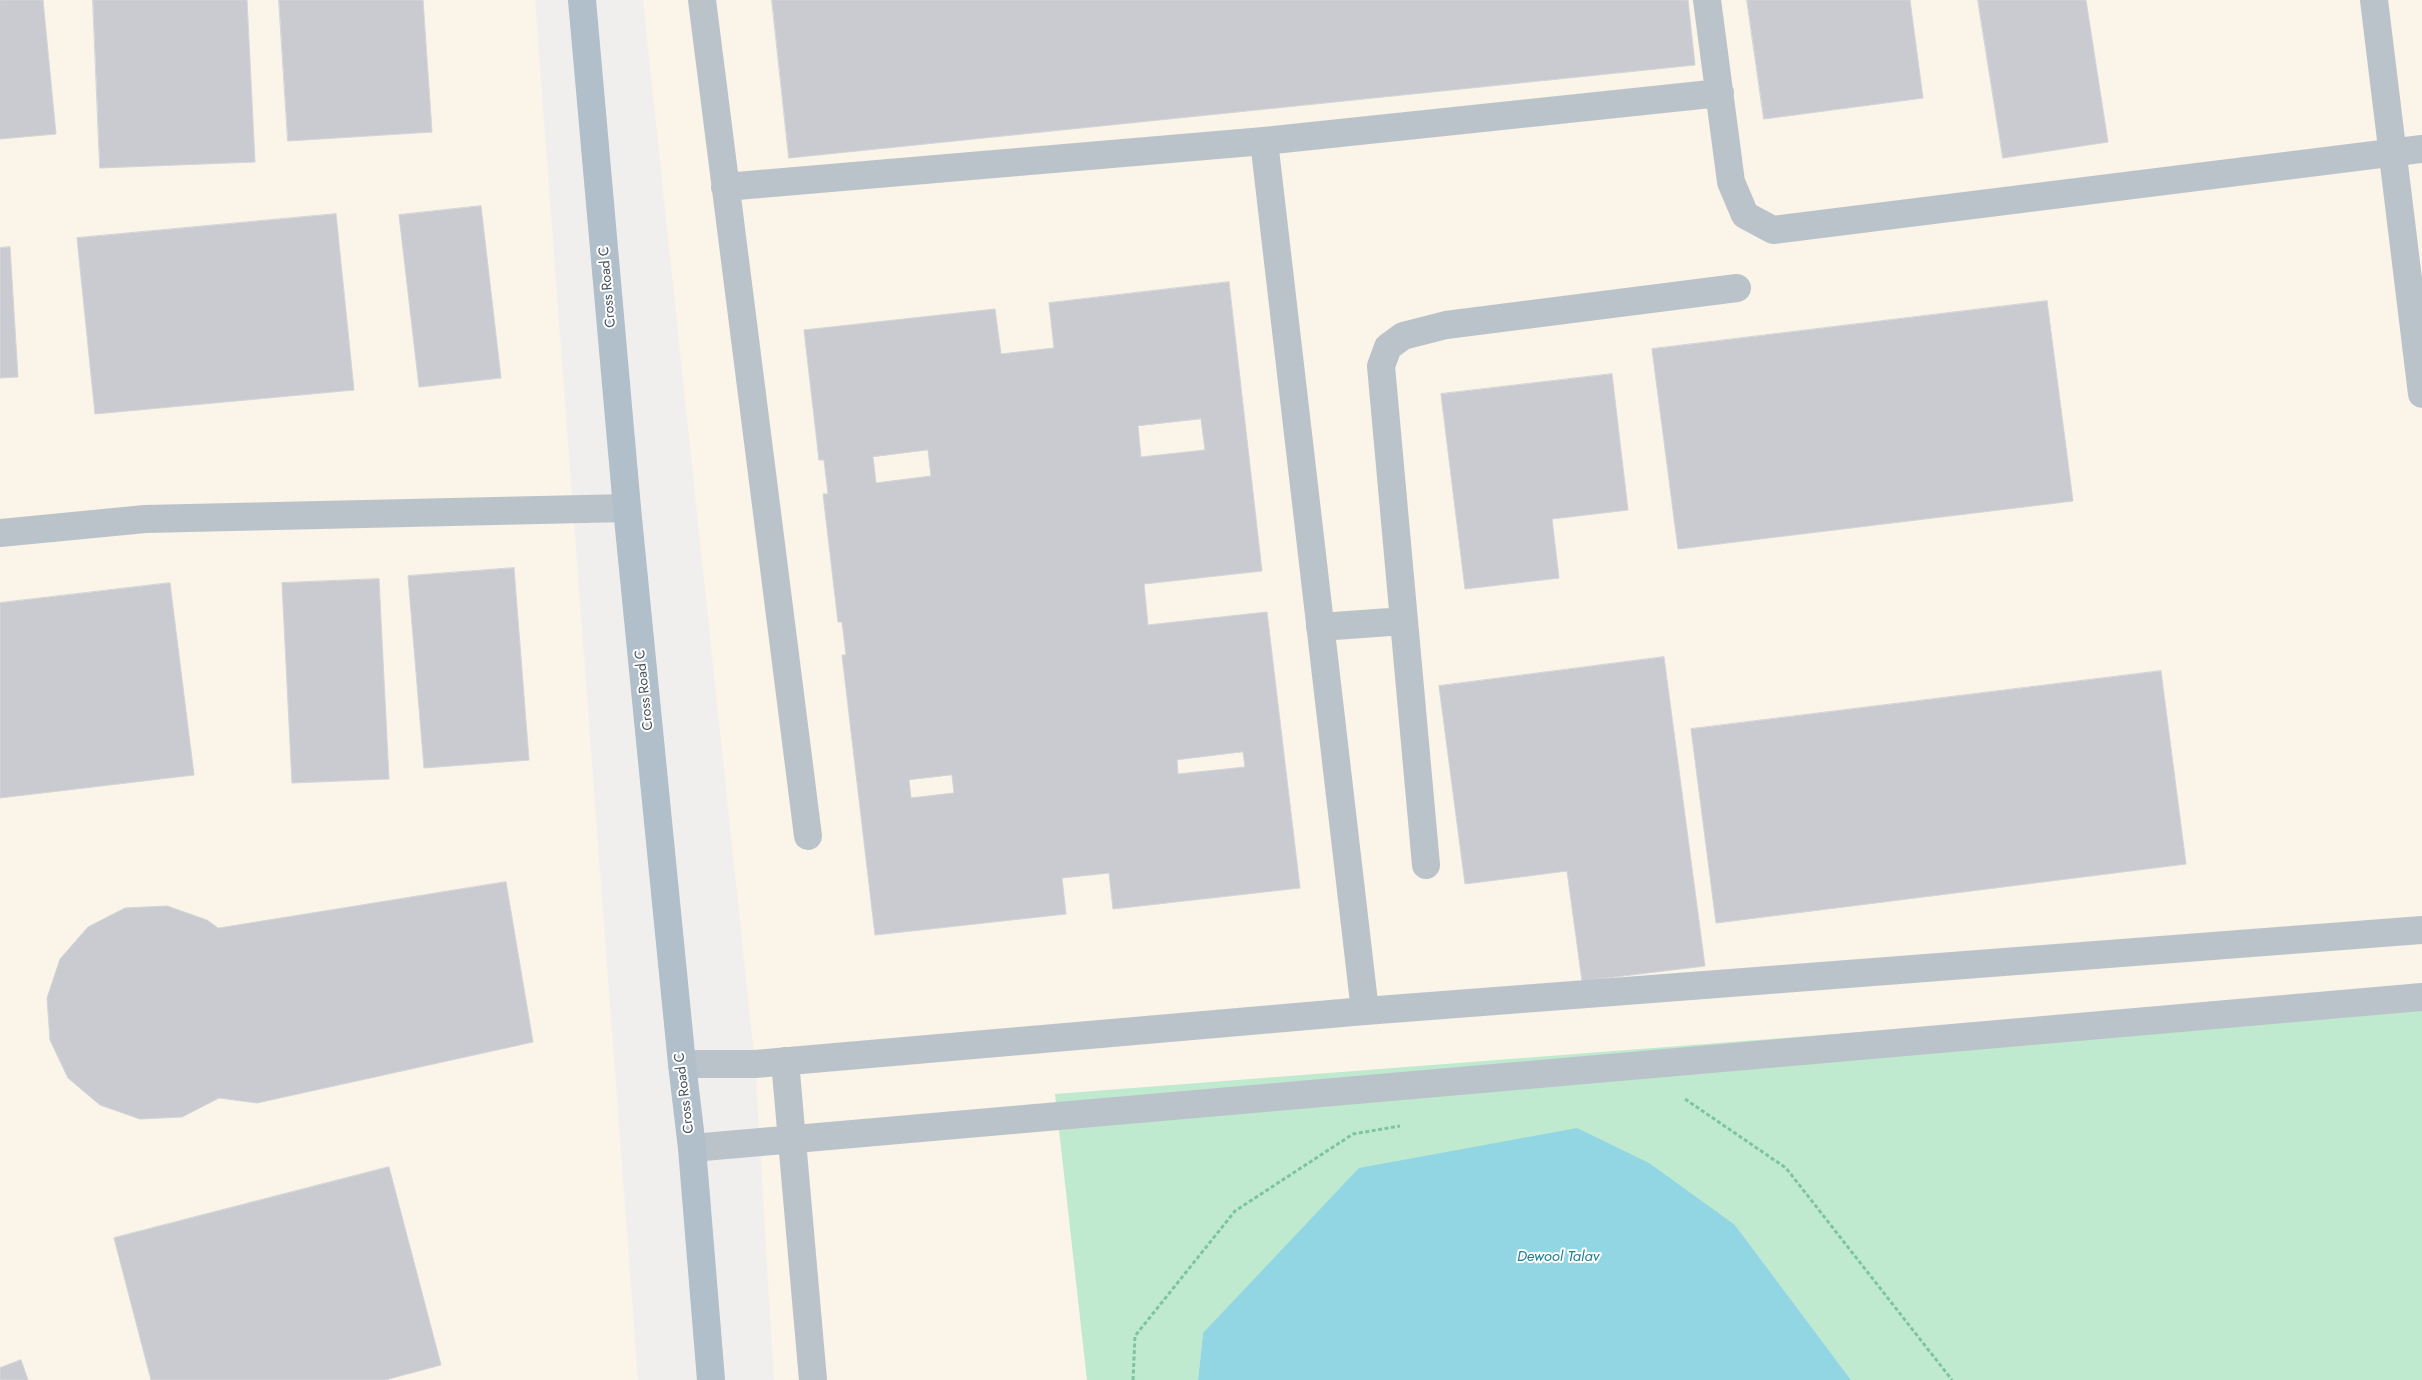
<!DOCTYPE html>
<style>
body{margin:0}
canvas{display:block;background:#f1eeee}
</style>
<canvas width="2422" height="1380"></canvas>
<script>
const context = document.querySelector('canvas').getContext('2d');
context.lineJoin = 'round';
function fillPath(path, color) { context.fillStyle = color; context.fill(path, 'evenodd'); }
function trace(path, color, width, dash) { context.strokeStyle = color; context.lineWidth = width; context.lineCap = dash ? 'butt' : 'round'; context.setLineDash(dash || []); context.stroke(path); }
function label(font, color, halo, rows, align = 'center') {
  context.font = font + ' Jost,sans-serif'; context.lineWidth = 4; context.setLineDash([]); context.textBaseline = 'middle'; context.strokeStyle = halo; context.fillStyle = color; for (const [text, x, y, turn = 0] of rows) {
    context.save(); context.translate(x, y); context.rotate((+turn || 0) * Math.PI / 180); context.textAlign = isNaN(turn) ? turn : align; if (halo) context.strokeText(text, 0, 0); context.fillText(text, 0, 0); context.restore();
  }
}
fillPath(new Path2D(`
 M0,0H535L638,1380H0Z
 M643,0H2422V1380H774L755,1064Z`), '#faf4e9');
fillPath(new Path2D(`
 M2420,989L2422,1011V1380H1851L1735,1225L1203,1333L1198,1380H1087L1055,1094Z`), '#c0eacf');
fillPath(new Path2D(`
 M1577,1128L1649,1163L1735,1225L1851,1380H1198L1203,1333L1359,1168Z`), '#92d6e3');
const building = new Path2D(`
 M0,0H43L56,134L0,139Z
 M93,0H247L255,162L100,168Z
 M279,0H423L432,132L288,141Z
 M772,0H1688L1695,65L789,158Z
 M1747,0H1910L1923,98L1764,119Z
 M1978,0H2086L2108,142L2003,158Z
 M481,206L501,378L419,387L399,215Z
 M336,214L354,390L95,414L77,238Z
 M10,247L18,377L0,378V248Z
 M1229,282L1262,571L1144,584L1148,625L1267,612L1300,888L1113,909L1109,873L1062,878L1066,914L875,935L842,655H846L842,622H838L823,494H828L824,460H819L804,330L995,309L1001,354L1054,348L1049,303ZM1201,419L1205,450L1141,457L1138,426ZM928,450L931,476L876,483L873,457ZM1243,752L1245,767L1178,774L1177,760ZM952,775L954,793L911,798L909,780Z
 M2047,301L2073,501L1678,549L1652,349Z
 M1612,374L1628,510L1552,519L1559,578L1465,589L1441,394Z
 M514,568L529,760L424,768L408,576Z
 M379,579L389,779L292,783L282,583Z
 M170,583L194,775L0,798V603Z
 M1664,657L1705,966L1582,981L1567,871L1465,884L1439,686Z
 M2161,671L2186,864L1716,923L1691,729Z
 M506,882L533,1042L257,1103L219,1098L182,1117L140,1119L100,1105L68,1078L50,1040L47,998L60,959L88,927L125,908L167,906L207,920L218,928Z
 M389,1167L441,1365L385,1380H151L114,1238Z
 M21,1360L28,1380H0V1368Z`);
fillPath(building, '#c9cbd0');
trace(building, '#d3d5d9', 1);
trace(new Path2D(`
 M1685,1099L1786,1168L1952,1380
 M1133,1380L1135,1336L1235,1211L1353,1134L1400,1126`), '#7cc59d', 3, [4, 2.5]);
trace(new Path2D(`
 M702,0L808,836
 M1707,0L1731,182L1745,215L1773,230L2422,149
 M2374,0L2422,394
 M1264,141L1365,1011
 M725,187L1264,141L1720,93
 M0,533L145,519L627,508
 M1320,627L1404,621
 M1426,865L1381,366L1388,347L1403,336L1446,325L1737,288
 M785,1061L813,1380
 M682,1064H755L1365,1011L2422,930
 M692,1148L2422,997`), '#bbc3ca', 28);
trace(new Path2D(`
 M582,0L627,508L682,1064L692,1148L711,1380`), '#b0bfca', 28);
label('14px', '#48525a', '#fff', [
 ["Cross Road C",608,287,-95],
 ["Cross Road C",645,690,-96],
 ["Cross Road C",685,1093,-97]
]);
label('italic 15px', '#1a8094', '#fff', [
 ["Dewool Talav",1558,1257]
]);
</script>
